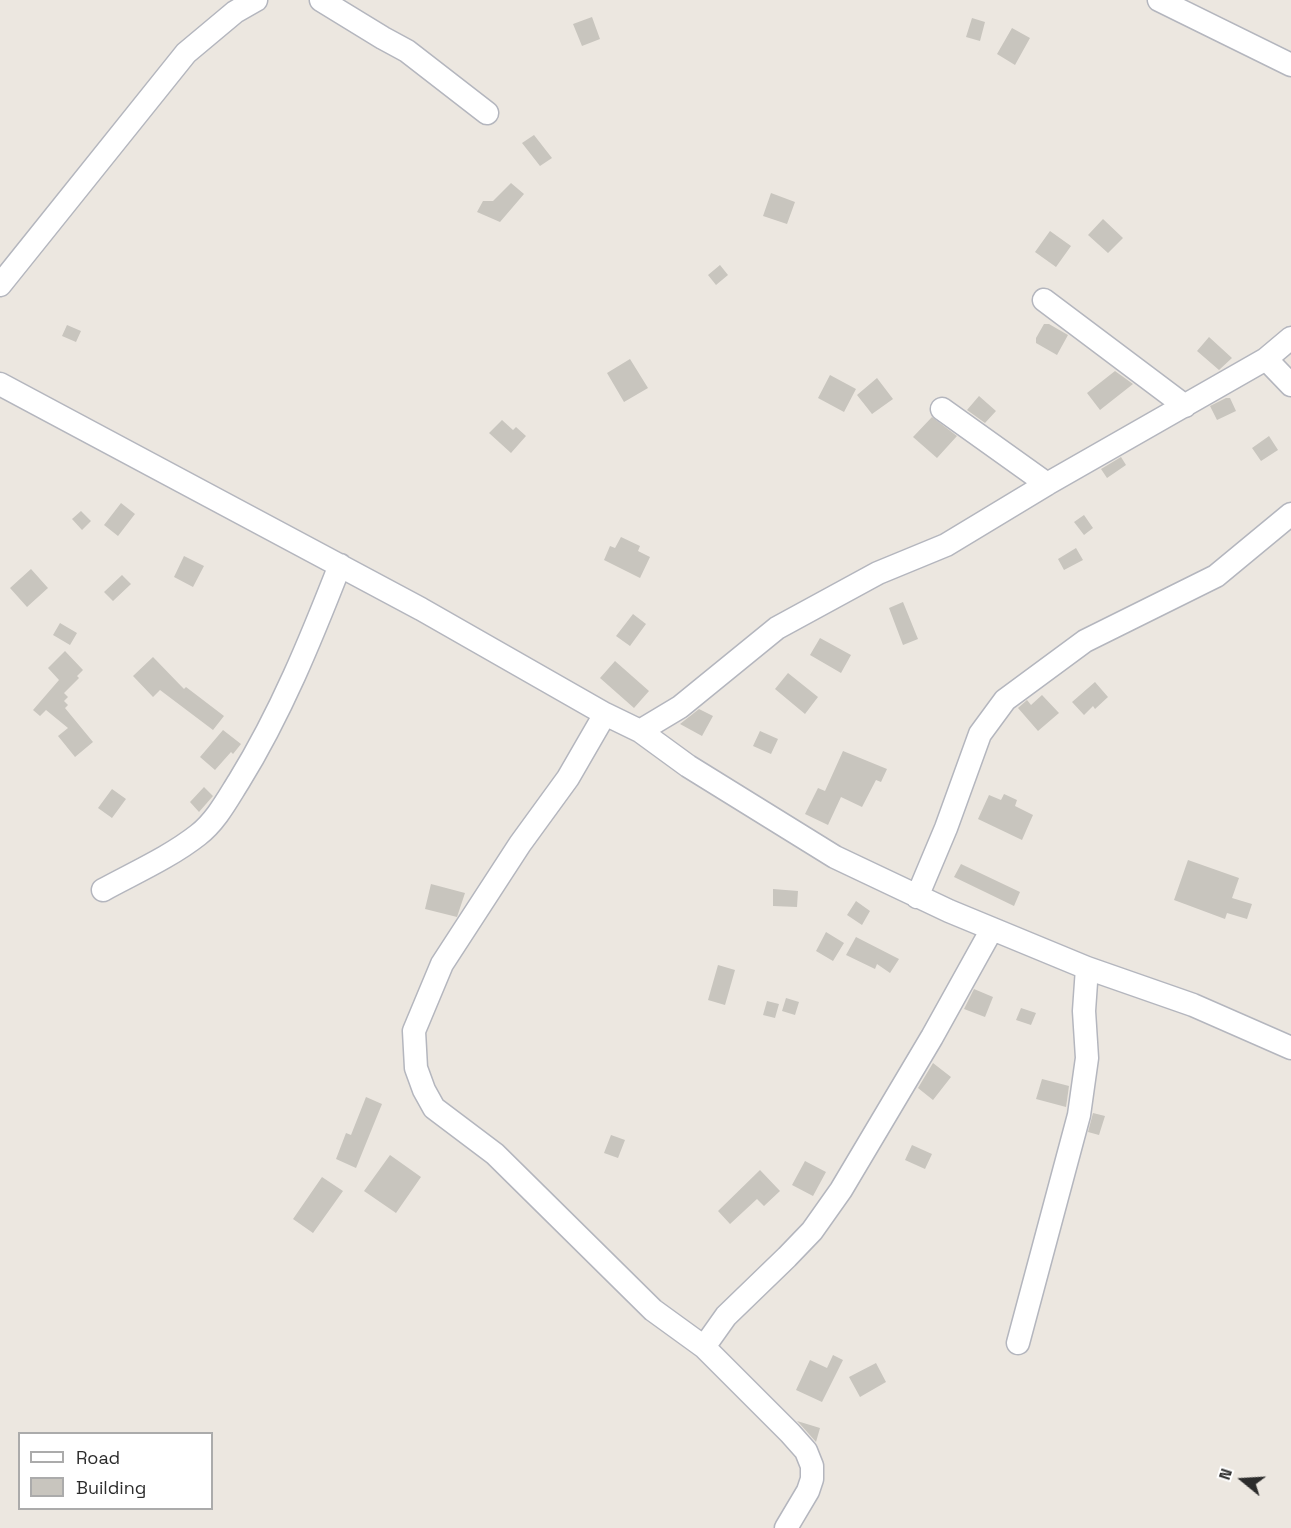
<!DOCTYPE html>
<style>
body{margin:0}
#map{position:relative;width:1291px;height:1528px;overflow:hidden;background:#ece7e0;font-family:"Space Grotesk",sans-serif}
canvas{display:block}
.legend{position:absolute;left:18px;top:1432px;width:195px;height:78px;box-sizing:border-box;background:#fff;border:2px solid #ababab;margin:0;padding:8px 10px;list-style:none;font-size:18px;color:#2c2c2c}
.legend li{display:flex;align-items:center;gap:12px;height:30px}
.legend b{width:30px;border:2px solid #ababab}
.north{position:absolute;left:1213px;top:1450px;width:60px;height:60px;-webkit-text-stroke:4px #fff;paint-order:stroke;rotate:288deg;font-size:16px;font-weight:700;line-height:24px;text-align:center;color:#2c2c2c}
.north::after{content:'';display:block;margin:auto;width:21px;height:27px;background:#2c2c2c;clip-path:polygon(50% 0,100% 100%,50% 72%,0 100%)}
</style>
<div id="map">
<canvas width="1291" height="1528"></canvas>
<ul class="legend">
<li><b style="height:8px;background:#fff"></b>Road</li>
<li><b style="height:16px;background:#c8c5be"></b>Building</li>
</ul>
<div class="north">N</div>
</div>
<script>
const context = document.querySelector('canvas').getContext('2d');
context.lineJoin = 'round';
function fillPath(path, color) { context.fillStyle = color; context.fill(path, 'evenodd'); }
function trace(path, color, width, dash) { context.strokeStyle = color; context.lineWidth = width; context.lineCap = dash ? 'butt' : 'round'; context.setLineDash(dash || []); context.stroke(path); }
fillPath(new Path2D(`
 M592,17L600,39L582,46L573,24Z
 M972,18L985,22L980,41L966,37Z
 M1012,28L1030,38L1015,65L997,54Z
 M534,135L552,158L540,166L522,143Z
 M511,183L524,194L500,222L477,212L483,201H493Z
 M771,193L795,202L787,224L763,216Z
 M1103,219L1123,238L1108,253L1088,235Z
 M1050,231L1071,246L1056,267L1035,252Z
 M720,265L728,275L716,285L708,275Z
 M1044,324H1049L1068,335L1057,355L1036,343V338Z
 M67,325L81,331L76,342L62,336Z
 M1209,337L1232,358L1219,370L1197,351Z
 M630,359L648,388L624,402L607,373Z
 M1115,371L1133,384L1100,410L1087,393Z
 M830,375L856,389L844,412L818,398Z
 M877,378L893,399L872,414L857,395Z
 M979,396L996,411L985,423L967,410Z
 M1226,398H1230L1236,411L1217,420L1210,406Z
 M932,417L957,436L937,458L913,437Z
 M502,420L513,430L516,427L526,436L511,453L489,433Z
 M1269,436L1278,450L1261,461L1252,448Z
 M1121,457L1126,465L1107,478L1101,469Z
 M121,503L135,514L118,536L104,525Z
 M81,511L91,521L82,530L72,519Z
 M1084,515L1093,528L1084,535L1074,522Z
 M621,537L640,546L638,551L650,557L640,578L604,560L610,546L615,548Z
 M1076,548L1083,560L1064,570L1058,559Z
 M184,556L204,566L193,587L174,577Z
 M31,569L48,588L27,607L10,588Z
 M122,575L131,584L113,601L104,592Z
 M903,602L918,639L903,645L889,608Z
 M633,614L646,624L630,646L616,636Z
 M60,623L77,633L70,645L53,635Z
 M820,638L851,655L841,673L810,655Z
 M65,651L83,670L77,676L79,678L64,693L68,697L64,701L68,705L65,708L93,742L75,757L58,736L68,728L46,710L40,716L33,710L59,680L48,668Z
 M153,657L184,689L186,687L224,716L213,730L160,690L153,697L133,676Z
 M615,661L649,691L634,708L600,678Z
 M788,673L818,697L805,714L775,689Z
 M1095,682L1108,697L1095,709L1093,706L1084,715L1072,702Z
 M1042,695L1059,713L1038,731L1018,708L1027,700L1031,705Z
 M699,709L713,716L702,736L680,724Z
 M223,730L241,744L233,754L231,752L215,770L200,757Z
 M760,731L778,739L771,754L753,746Z
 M843,751L887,769L881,782L876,780L862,807L841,797L828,825L805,814L818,788L825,791Z
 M204,787L213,796L199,812L190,802Z
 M112,789L126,799L112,818L98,808Z
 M1004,794L1017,800L1015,806L1033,815L1022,840L978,819L989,795L1001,800Z
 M1188,860L1239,878L1232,898L1252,904L1247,919L1227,913L1225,919L1174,900Z
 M961,864L1020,892L1014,906L954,877Z
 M431,884L465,893L457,917L425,909Z
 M773,889L798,891L797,907L773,906Z
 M856,901L870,911L862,925L847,915Z
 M826,932L844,943L833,961L816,951Z
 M856,937L899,959L890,973L877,964L875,969L846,955Z
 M718,965L735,970L725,1005L708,1000Z
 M974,989L993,997L985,1017L964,1009Z
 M786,998L799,1002L795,1015L782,1011Z
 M767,1001L779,1004L775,1018L763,1015Z
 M1021,1008L1036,1013L1031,1025L1016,1020Z
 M933,1063L951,1077L933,1100L918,1088Z
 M1042,1079L1069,1086L1066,1107L1036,1099Z
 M366,1097L382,1104L356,1168L336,1159L346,1133L351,1135Z
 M1093,1113L1105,1116L1099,1135L1088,1132Z
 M611,1135L625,1140L618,1158L604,1153Z
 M912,1145L932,1154L925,1169L905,1160Z
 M390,1155L421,1177L396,1213L364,1191Z
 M805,1161L826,1172L813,1196L792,1185Z
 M760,1170L780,1191L764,1206L757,1199L730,1224L718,1211Z
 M322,1177L343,1191L313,1233L293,1219Z
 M833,1355L843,1360L822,1402L796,1390L810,1360L827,1368Z
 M876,1363L886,1382L860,1397L849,1377Z
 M797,1421L820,1428L816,1442L800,1424Z`), '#c8c5be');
const minor = new Path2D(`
 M321,0L383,38L407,51L487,113
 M1159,0L1291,65
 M0,285L186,53L235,12L256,0
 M1044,300L1185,406
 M1266,359L1291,385
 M0,384L421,609L605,714L640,731L688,766L835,857L949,911L1087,968L1193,1005L1291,1048
 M942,409L1047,484
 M605,714L568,778L520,844L442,964L414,1031L416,1068L424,1090L434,1108L495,1154L653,1310L704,1347L790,1433L806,1451L812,1466V1479L808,1491L786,1528
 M640,731L680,707L777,628L878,573L946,545L1047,484L1266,359L1291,338
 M103,890C134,873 170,857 198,835C216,821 227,800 239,781C281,713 311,639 340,565
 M917,897L946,828L980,734L1005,700L1085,641L1216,576L1291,514
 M1018,1343L1079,1115L1087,1058L1084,1011L1087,968
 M704,1347L726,1316L787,1257L812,1231L841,1190L932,1037L992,929`);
trace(minor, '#b4b6be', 25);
trace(minor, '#fff', 22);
</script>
